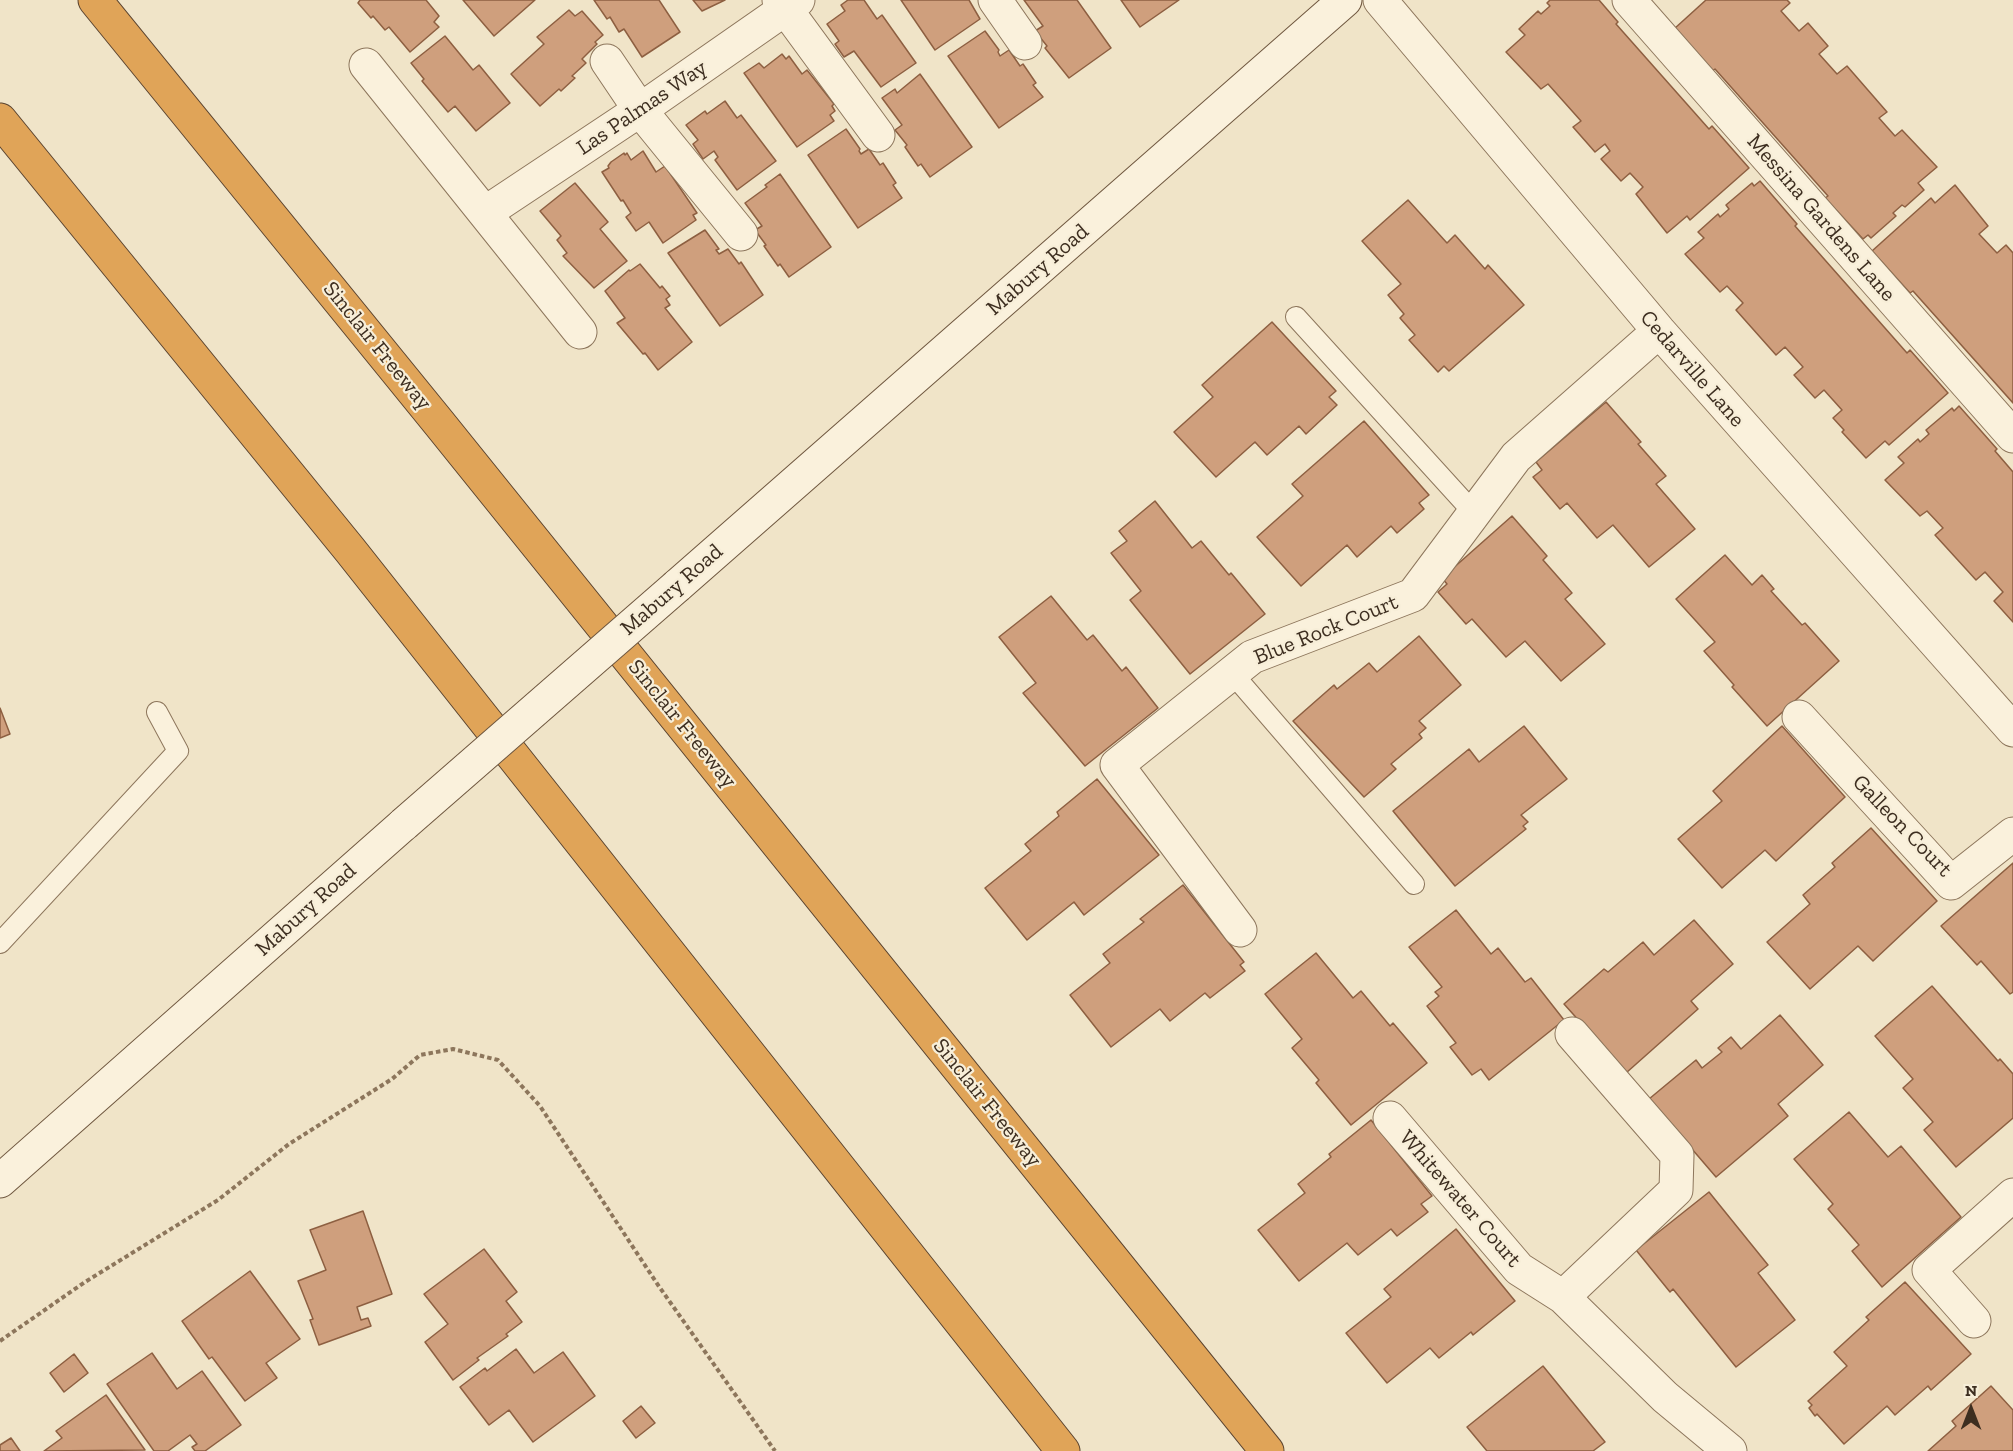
<!DOCTYPE html>
<style>
body{margin:0}
#map{position:relative;width:2013px;height:1451px;overflow:hidden;background:#f0e4c8;font-family:"Zilla Slab",serif}
canvas{display:block}
.north{position:absolute;left:1941px;top:1379px;width:60px;height:60px;-webkit-text-stroke:4px #f7eed8;paint-order:stroke;rotate:0deg;font-size:16px;font-weight:700;line-height:24px;text-align:center;color:#3d2e20}
.north::after{content:'';display:block;margin:auto;width:21px;height:27px;background:#3d2e20;clip-path:polygon(50% 0,100% 100%,50% 72%,0 100%)}
</style>
<div id="map">
<canvas width="2013" height="1451"></canvas>
<div class="north">N</div>
</div>
<script>
const context = document.querySelector('canvas').getContext('2d');
context.lineJoin = 'round';
function fillPath(path, color) { context.fillStyle = color; context.fill(path, 'evenodd'); }
function trace(path, color, width, dash) { context.strokeStyle = color; context.lineWidth = width; context.lineCap = dash ? 'butt' : 'round'; context.setLineDash(dash || []); context.stroke(path); }
function label(font, color, halo, rows, align = 'center') {
  context.font = font + ' "Zilla Slab",serif'; context.lineWidth = 4.5; context.setLineDash([]); context.textBaseline = 'middle'; context.strokeStyle = halo; context.fillStyle = color; for (const [text, x, y, turn = 0] of rows) {
    context.save(); context.translate(x, y); context.rotate((+turn || 0) * Math.PI / 180); context.textAlign = isNaN(turn) ? turn : align; if (halo) context.strokeText(text, 0, 0); context.fillText(text, 0, 0); context.restore();
  }
}
const building = new Path2D(`
 M360,0H426L439,16L434,22L439,27L410,52L389,27L385,30L373,16L371,18L358,3Z
 M463,0H535L494,36Z
 M594,0H659L680,32L642,57L624,29L619,32L610,17L607,19Z
 M693,0H725L702,11Z
 M848,0H864L877,19L882,15L916,63L881,87L854,51L844,57L835,44L839,41L827,24L845,11L841,5Z
 M901,0H969L980,19L935,50Z
 M1024,0H1077L1111,48L1069,78L1045,48L1047,46L1035,31L1043,26Z
 M1121,0H1179L1140,27Z
 M1550,0H1599L1618,22L1616,24L1709,129L1712,126L1749,168L1690,220L1687,216L1667,233L1636,194L1643,187L1630,173L1621,181L1601,159L1610,151L1605,144L1595,152L1573,127L1581,121L1548,84L1541,89L1506,52L1525,35L1519,29L1538,11L1541,14L1550,6L1547,3Z
 M1706,0H1787L1790,3L1781,11L1799,31L1808,23L1828,46L1819,54L1837,74L1847,66L1887,112L1879,118L1895,136L1902,130L1937,167L1918,183L1924,190L1905,207L1902,205L1893,213L1896,216L1871,238L1868,235L1863,239L1825,198L1828,196L1715,69L1712,71L1674,29Z
 M569,10L575,16L582,11L603,35L595,42L597,44L582,59L586,63L572,76L575,78L561,91L559,89L540,106L511,74L544,44L537,37Z
 M985,31L999,50L998,52L1000,56L1009,50L1020,66L1023,64L1036,83L1033,85L1043,97L999,128L948,56Z
 M445,36L473,70L479,65L510,103L476,131L455,106L448,112L422,81L424,79L411,63Z
 M782,54L786,59L789,56L802,74L807,70L834,104L832,106L835,111L830,115L834,121L797,147L744,73L759,63L764,68Z
 M920,74L972,147L930,177L921,164L918,166L905,147L907,145L895,130L902,125L882,98L895,89L897,93Z
 M725,101L737,118L741,115L776,161L737,190L715,160L718,157L714,151L703,159L693,144L698,140L686,125L705,111L707,114Z
 M846,129L860,149L859,151L861,154L869,149L880,165L883,163L896,183L893,185L902,198L858,228L808,155Z
 M643,151L656,172L665,166L697,213L693,215L696,220L663,243L649,222L636,231L626,217L631,213L623,200L621,201L602,172L609,168L608,166L611,162L624,153L625,155L627,153L631,160Z
 M780,174L831,247L789,277L780,264L778,266L764,246L766,245L755,230L762,226L745,203L767,187L765,185Z
 M1760,181L1797,224L1795,226L1907,353L1910,350L1948,393L1889,445L1885,441L1866,458L1842,432L1844,430L1833,418L1842,410L1824,390L1815,398L1794,375L1803,367L1785,347L1776,355L1736,310L1743,303L1727,286L1720,292L1685,254L1704,238L1698,232L1718,214L1720,217L1729,209L1726,205L1752,183L1754,186Z
 M575,183L608,222L600,229L627,261L594,288L563,256L567,253L557,240L561,236L540,211Z
 M1955,185L1988,226L1979,234L1997,253L2006,245L2013,253V403L1913,291L1910,293L1872,251L1931,198L1935,203Z
 M1408,200L1447,243L1455,235L1485,269L1488,265L1524,305L1449,371L1444,366L1438,372L1409,340L1415,335L1400,318L1404,314L1388,295L1401,284L1362,241Z
 M705,230L719,249L716,250L719,254L728,249L739,264L741,262L763,295L720,326L668,253Z
 M640,264L660,288L662,286L670,296L666,299L670,305L665,308L692,342L658,370L645,353L643,354L617,323L625,318L605,291L629,270L630,271Z
 M1272,322L1336,391L1329,397L1337,405L1306,434L1299,426L1267,455L1255,442L1216,477L1174,432L1213,397L1202,385Z
 M1606,402L1641,442L1638,444L1666,476L1656,484L1695,529L1649,567L1613,525L1597,538L1567,503L1560,509L1533,477L1542,470L1536,462Z
 M1959,406L1997,449L1995,451L2013,472V622L1994,601L2003,592L1985,572L1976,580L1935,535L1943,528L1927,511L1920,516L1885,480L1904,463L1898,457L1918,439L1920,442L1929,434L1926,430L1952,408L1954,411Z
 M1364,421L1429,495L1419,503L1424,509L1397,533L1391,526L1357,557L1347,545L1301,586L1257,537L1303,496L1292,484Z
 M1155,501L1192,548L1201,541L1229,575L1231,573L1265,614L1190,674L1130,600L1141,591L1111,553L1127,541L1119,531Z
 M1512,516L1547,556L1543,560L1572,593L1565,599L1605,644L1561,681L1525,641L1506,657L1472,619L1466,624L1438,592L1447,584L1442,578Z
 M1725,555L1752,585L1762,575L1774,589L1771,591L1802,625L1805,623L1839,661L1767,726L1732,687L1734,685L1704,651L1715,642L1676,599Z
 M1051,596L1087,640L1093,635L1122,671L1126,667L1158,708L1085,766L1023,693L1036,683L999,637Z
 M1419,636L1461,685L1419,721L1426,728L1419,734L1422,738L1391,764L1396,769L1364,797L1293,721L1334,685L1337,689L1369,663L1377,672Z
 M0,708L10,734L0,738Z
 M1524,726L1567,779L1521,815L1528,822L1523,826L1526,829L1455,886L1393,811L1469,749L1479,762Z
 M1782,726L1845,797L1776,861L1765,850L1722,888L1678,839L1722,801L1713,791Z
 M1097,779L1159,855L1084,915L1074,902L1027,940L985,888L1031,851L1025,844L1059,816L1057,812Z
 M1871,828L1937,901L1873,961L1858,946L1810,989L1767,942L1810,904L1803,895L1835,867L1832,863Z
 M2013,863V992L2010,994L1981,961L1977,965L1941,926Z
 M1183,885L1244,962L1240,965L1245,971L1210,998L1205,993L1170,1021L1160,1009L1111,1047L1070,995L1110,963L1103,954L1144,922L1140,919Z
 M1456,910L1491,954L1498,948L1525,982L1531,978L1564,1020L1489,1080L1481,1069L1472,1075L1450,1047L1456,1043L1427,1006L1439,996L1435,992L1442,987L1409,947Z
 M1694,920L1733,964L1691,1001L1698,1009L1626,1073L1564,1004L1604,969L1608,972L1643,942L1654,955Z
 M1316,953L1353,998L1361,991L1390,1026L1393,1023L1427,1063L1351,1125L1316,1083L1319,1080L1292,1048L1302,1039L1265,994Z
 M1932,986L1998,1061L2000,1059L2013,1074V1118L1956,1167L1924,1130L1933,1122L1903,1088L1913,1079L1875,1036Z
 M1780,1015L1823,1065L1778,1104L1788,1116L1716,1177L1649,1099L1696,1060L1702,1068L1722,1052L1718,1048L1731,1037L1741,1049Z
 M1849,1112L1888,1157L1901,1146L1961,1217L1882,1287L1852,1251L1859,1245L1828,1209L1833,1204L1794,1159Z
 M1371,1120L1432,1196L1421,1204L1428,1212L1397,1236L1391,1229L1358,1255L1347,1243L1299,1281L1258,1230L1305,1193L1298,1184L1331,1157L1329,1154Z
 M1709,1192L1768,1265L1758,1273L1795,1320L1736,1367L1673,1289L1670,1292L1636,1250Z
 M363,1211L392,1294L357,1307L361,1320L368,1318L371,1326L319,1345L310,1320L313,1319L298,1281L326,1270L310,1230Z
 M1456,1229L1515,1301L1473,1335L1471,1332L1439,1358L1430,1348L1387,1383L1346,1333L1391,1297L1384,1289Z
 M484,1249L517,1292L506,1301L522,1322L506,1334L508,1336L477,1358L479,1360L453,1380L425,1342L448,1324L424,1294Z
 M250,1271L300,1339L266,1363L277,1378L245,1401L212,1357L209,1359L182,1321Z
 M1905,1282L1971,1354L1931,1390L1928,1386L1895,1415L1887,1406L1844,1444L1817,1414L1815,1416L1809,1408L1812,1405L1808,1401L1847,1366L1834,1352L1869,1320L1866,1317Z
 M516,1349L534,1373L563,1352L595,1396L533,1442L509,1410L489,1425L460,1387L485,1368L487,1371Z
 M152,1353L177,1389L202,1371L241,1425L205,1451H195L192,1447L197,1444L190,1435L168,1451H154L107,1384Z
 M74,1354L88,1373L64,1392L50,1373Z
 M1543,1366L1605,1442L1593,1451H1487L1467,1427Z
 M1991,1386L2013,1410V1451H1928L1956,1426L1952,1421Z
 M106,1395L145,1450L44,1451L62,1438L56,1431Z
 M641,1406L655,1423L636,1438L623,1421Z
 M11,1438L20,1451H0V1445Z`);
fillPath(building, '#cf9f7d');
trace(building, '#8d5f41', 1.5);
const lane = new Path2D(`
 M1296,317L1474,513
 M1232,673L1414,884
 M0,943L178,751L157,712`);
const street = new Path2D(`
 M779,0L878,135
 M995,0L1025,43
 M1380,0L1659,331L2013,730
 M1629,0L2013,436
 M607,61L640,110L741,234
 M366,65L580,332
 M485,213L640,110L798,0
 M1799,717L1951,883L2013,834
 M1240,930L1117,765L1252,657L1413,595L1516,457L1659,331
 M1572,1034L1677,1155L1676,1190L1563,1297L1665,1397L1730,1451
 M1390,1118L1519,1269L1563,1297
 M1974,1321L1929,1270L2013,1195`);
const secondary = new Path2D(`
 M677,586L1345,0
 M0,1181L404,824`);
const highway = new Path2D(`
 M95,0L439,423L1267,1451
 M0,120L350,550L1063,1451`);
trace(lane, '#8d765c', 22);
trace(street, '#8d765c', 35);
trace(secondary, '#6f573f', 35);
trace(highway, '#5b4430', 35);
trace(new Path2D(`
 M0,1341L85,1282L218,1200L289,1144L392,1079L420,1055L453,1049L498,1060L540,1106L658,1285L775,1451`), '#8d765c', 4, [4.5, 3]);
trace(lane, '#faf1dc', 20);
trace(street, '#faf1dc', 33);
trace(secondary, '#faf1dc', 33);
trace(highway, '#e0a458', 33);
const secondaryBridge = new Path2D(`
 M404,824L677,586`);
trace(secondaryBridge, '#6f573f', 35, []);
trace(secondaryBridge, '#faf1dc', 33);
label('22px', '#3d2e20', '#f7eed8', [
 ["Las Palmas Way",642,108,-34],
 ["Messina Gardens Lane",1821,218,49],
 ["Mabury Road",1038,270,-41],
 ["Sinclair Freeway",377,346,51],
 ["Cedarville Lane",1692,369,49],
 ["Mabury Road",672,590,-41],
 ["Blue Rock Court",1326,630,-22],
 ["Sinclair Freeway",682,724,51],
 ["Galleon Court",1902,826,46],
 ["Mabury Road",306,910,-42],
 ["Sinclair Freeway",987,1103,51],
 ["Whitewater Court",1460,1199,49]
]);
</script>
